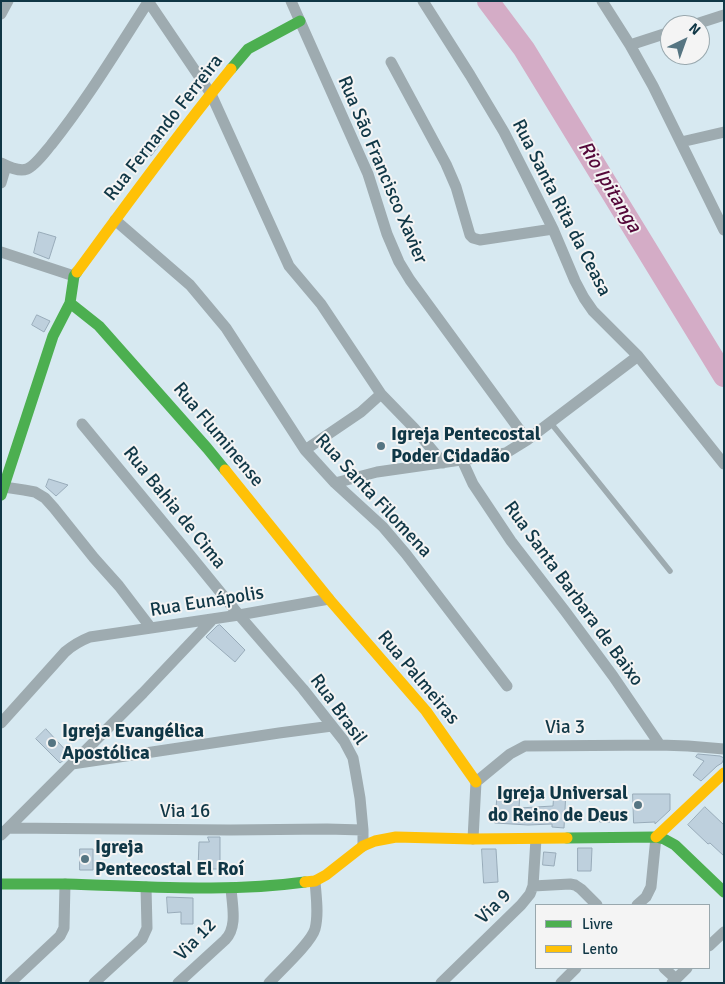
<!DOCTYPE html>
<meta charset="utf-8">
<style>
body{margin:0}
#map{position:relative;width:725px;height:984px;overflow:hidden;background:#d7e9f1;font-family:Signika,sans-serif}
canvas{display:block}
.frame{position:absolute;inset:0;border:2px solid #103746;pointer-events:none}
.legend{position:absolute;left:535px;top:904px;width:175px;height:65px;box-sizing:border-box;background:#f4f4f4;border:1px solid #99a8ae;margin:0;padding:6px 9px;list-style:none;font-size:15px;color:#103746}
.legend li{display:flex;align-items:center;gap:10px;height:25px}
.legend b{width:25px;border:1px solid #99a8ae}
.north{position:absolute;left:660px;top:15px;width:50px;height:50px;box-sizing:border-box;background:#f4f4f4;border:1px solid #99a8ae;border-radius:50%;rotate:42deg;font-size:14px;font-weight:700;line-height:20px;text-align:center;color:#103746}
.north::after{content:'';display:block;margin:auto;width:18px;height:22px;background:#567582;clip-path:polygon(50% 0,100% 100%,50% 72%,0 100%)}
</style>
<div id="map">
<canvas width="725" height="984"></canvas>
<div class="frame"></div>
<ul class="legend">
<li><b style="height:6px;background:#4caf50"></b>Livre</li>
<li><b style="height:6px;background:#ffc107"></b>Lento</li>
</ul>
<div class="north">N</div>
</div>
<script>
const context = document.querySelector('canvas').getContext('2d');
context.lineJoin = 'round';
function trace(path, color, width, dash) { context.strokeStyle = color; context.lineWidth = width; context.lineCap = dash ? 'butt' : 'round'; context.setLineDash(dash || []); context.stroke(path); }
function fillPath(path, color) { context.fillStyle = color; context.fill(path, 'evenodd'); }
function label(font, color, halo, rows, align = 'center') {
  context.font = font + ' Signika,sans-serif'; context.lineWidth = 4; context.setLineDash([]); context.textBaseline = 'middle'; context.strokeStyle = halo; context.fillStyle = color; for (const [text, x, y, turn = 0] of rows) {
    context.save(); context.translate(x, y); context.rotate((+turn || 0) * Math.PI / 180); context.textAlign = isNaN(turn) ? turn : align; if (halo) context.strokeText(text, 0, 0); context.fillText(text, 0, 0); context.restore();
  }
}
trace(new Path2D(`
 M488,1L524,49L724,376`), '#d4acc6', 22);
const building = new Path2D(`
 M156,134L163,140L151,156L143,150Z
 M39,232L56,237L49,259L34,253Z
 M37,315L50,321L44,332L32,325Z
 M49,479L68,485L56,496L46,487Z
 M220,625L245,650L235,662L206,637L217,626Z
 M46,729L70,755L60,763L36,739Z
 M698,754L720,756L724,758L722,763L717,766L701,781L693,775L704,761L696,757Z
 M498,790L520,792L519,808L553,806L554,791H566L564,828L552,827V824L528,825L495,823Z
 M633,794H670V810L655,824V822L634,823Z
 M705,807L724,825V856L710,843L708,844L688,825Z
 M599,812H610V822H600Z
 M208,837H220V869H198L199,842H209Z
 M578,848H592L591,871H578Z
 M80,849H93V870H80Z
 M482,849H496L498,882L484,883Z
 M544,852L556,853L554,866L543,865Z
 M167,897L193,898V924H181V912L168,913Z`);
fillPath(building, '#bed0dd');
trace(building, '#98abb9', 1);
trace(new Path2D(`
 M550,422L670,571`), '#9eabb0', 5.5);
trace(new Path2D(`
 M148,1L211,94L289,266L321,304L381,394L414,428L443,463
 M291,1L368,174L387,234L399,262L410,280L527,440
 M423,1L470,75L504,132L530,183L553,229L575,281L584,298L593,311L638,356L724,464
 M602,1L630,45L653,86L724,230
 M1,14L8,1
 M693,25L724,15
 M630,45L670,32
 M391,62L446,164L456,187L470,235L473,238L480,240L553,229
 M681,142L724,132
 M1,163C9,167 19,172 27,169C35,166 45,152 51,145C87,100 117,50 148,2
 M1,183L6,166
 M115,220L190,285L226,328L305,450L335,483L383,527L406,554L507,686
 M1,252L74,276
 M82,424L186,550L239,615L303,689L344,741L353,758L355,769L360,798L363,830V846
 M305,450L361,412L381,394
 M462,460L473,484L511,541L565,611L613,676L660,745
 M335,483L377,472L489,456L506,453L527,440L638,356
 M4,487L24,490L35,492L45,498L54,508L94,558L119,586L151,628
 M1,723L65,652C73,645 80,641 90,637L239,615L329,599
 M72,764L279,733L332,726
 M8,828L230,830L327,829L363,830
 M1,835L143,693L213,619
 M473,839L476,782L510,754L525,746L660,745L688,746L724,749
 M533,886L570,884L575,885L581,889L597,905
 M637,905L646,897L651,887L656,837
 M709,946L724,932
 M664,968L676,979
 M10,983L60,936L64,928L65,884
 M94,983L142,939L147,928L146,887
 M178,983L225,940C238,927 232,905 231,888
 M269,983C280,971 311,943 315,929C319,914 316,896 315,881
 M441,983L521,905L530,894L533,886L536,839
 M561,983L576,968
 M672,983L687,968`), '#9eabb0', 11);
trace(new Path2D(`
 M231,69L248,49L300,21
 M70,303L99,326L207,448L225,470
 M1,495L53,336L70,303L74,276L77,272
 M567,838L656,837L664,839L675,845L724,892
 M1,884C23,884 44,884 66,884C145,886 225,893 305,882`), '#4caf50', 11);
trace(new Path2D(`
 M77,272C127,204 177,135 231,69
 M225,470L329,599L426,711L476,782
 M656,837L724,773
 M305,882L315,881L326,875L363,846L375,841L396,837L473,839L567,838`), '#ffc107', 11);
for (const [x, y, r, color] of [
 [381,446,5,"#567582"],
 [52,743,5,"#567582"],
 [638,805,5,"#567582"],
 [85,859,5,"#567582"]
]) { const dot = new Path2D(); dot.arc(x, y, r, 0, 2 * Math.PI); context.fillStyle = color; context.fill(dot); trace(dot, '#f4f4f4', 2); }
label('19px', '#103746', '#f4f4f4', [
 ["Rua Fernando Ferreira",164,128,-52],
 ["Rua São Francisco Xavier",382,170,67],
 ["Rua Santa Rita da Ceasa",561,208,63],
 ["Rua Fluminense",218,435,50],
 ["Rua Santa Filomena",373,496,47],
 ["Rua Bahia de Cima",174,508,51],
 ["Rua Santa Barbara de Baixo",573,594,54],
 ["Rua Eunápolis",207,602,-9],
 ["Rua Palmeiras",418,678,50],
 ["Rua Brasil",338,710,54],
 ["Via 3",565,728],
 ["Via 16",185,812],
 ["Via 9",494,907,-45],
 ["Via 12",196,940,-46]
]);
label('bold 19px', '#103746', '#f4f4f4', [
 ["Igreja Pentecostal",391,435],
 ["Poder Cidadão",391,457],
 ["Igreja Evangélica",62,732],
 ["Apostólica",62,754],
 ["Igreja Universal",628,794,"right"],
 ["do Reino de Deus",628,816,"right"],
 ["Igreja",95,848],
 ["Pentecostal El Roí",95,870]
], 'left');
label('italic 20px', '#55083a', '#f4f4f4', [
 ["Rio Ipitanga",609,187,59]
]);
</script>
